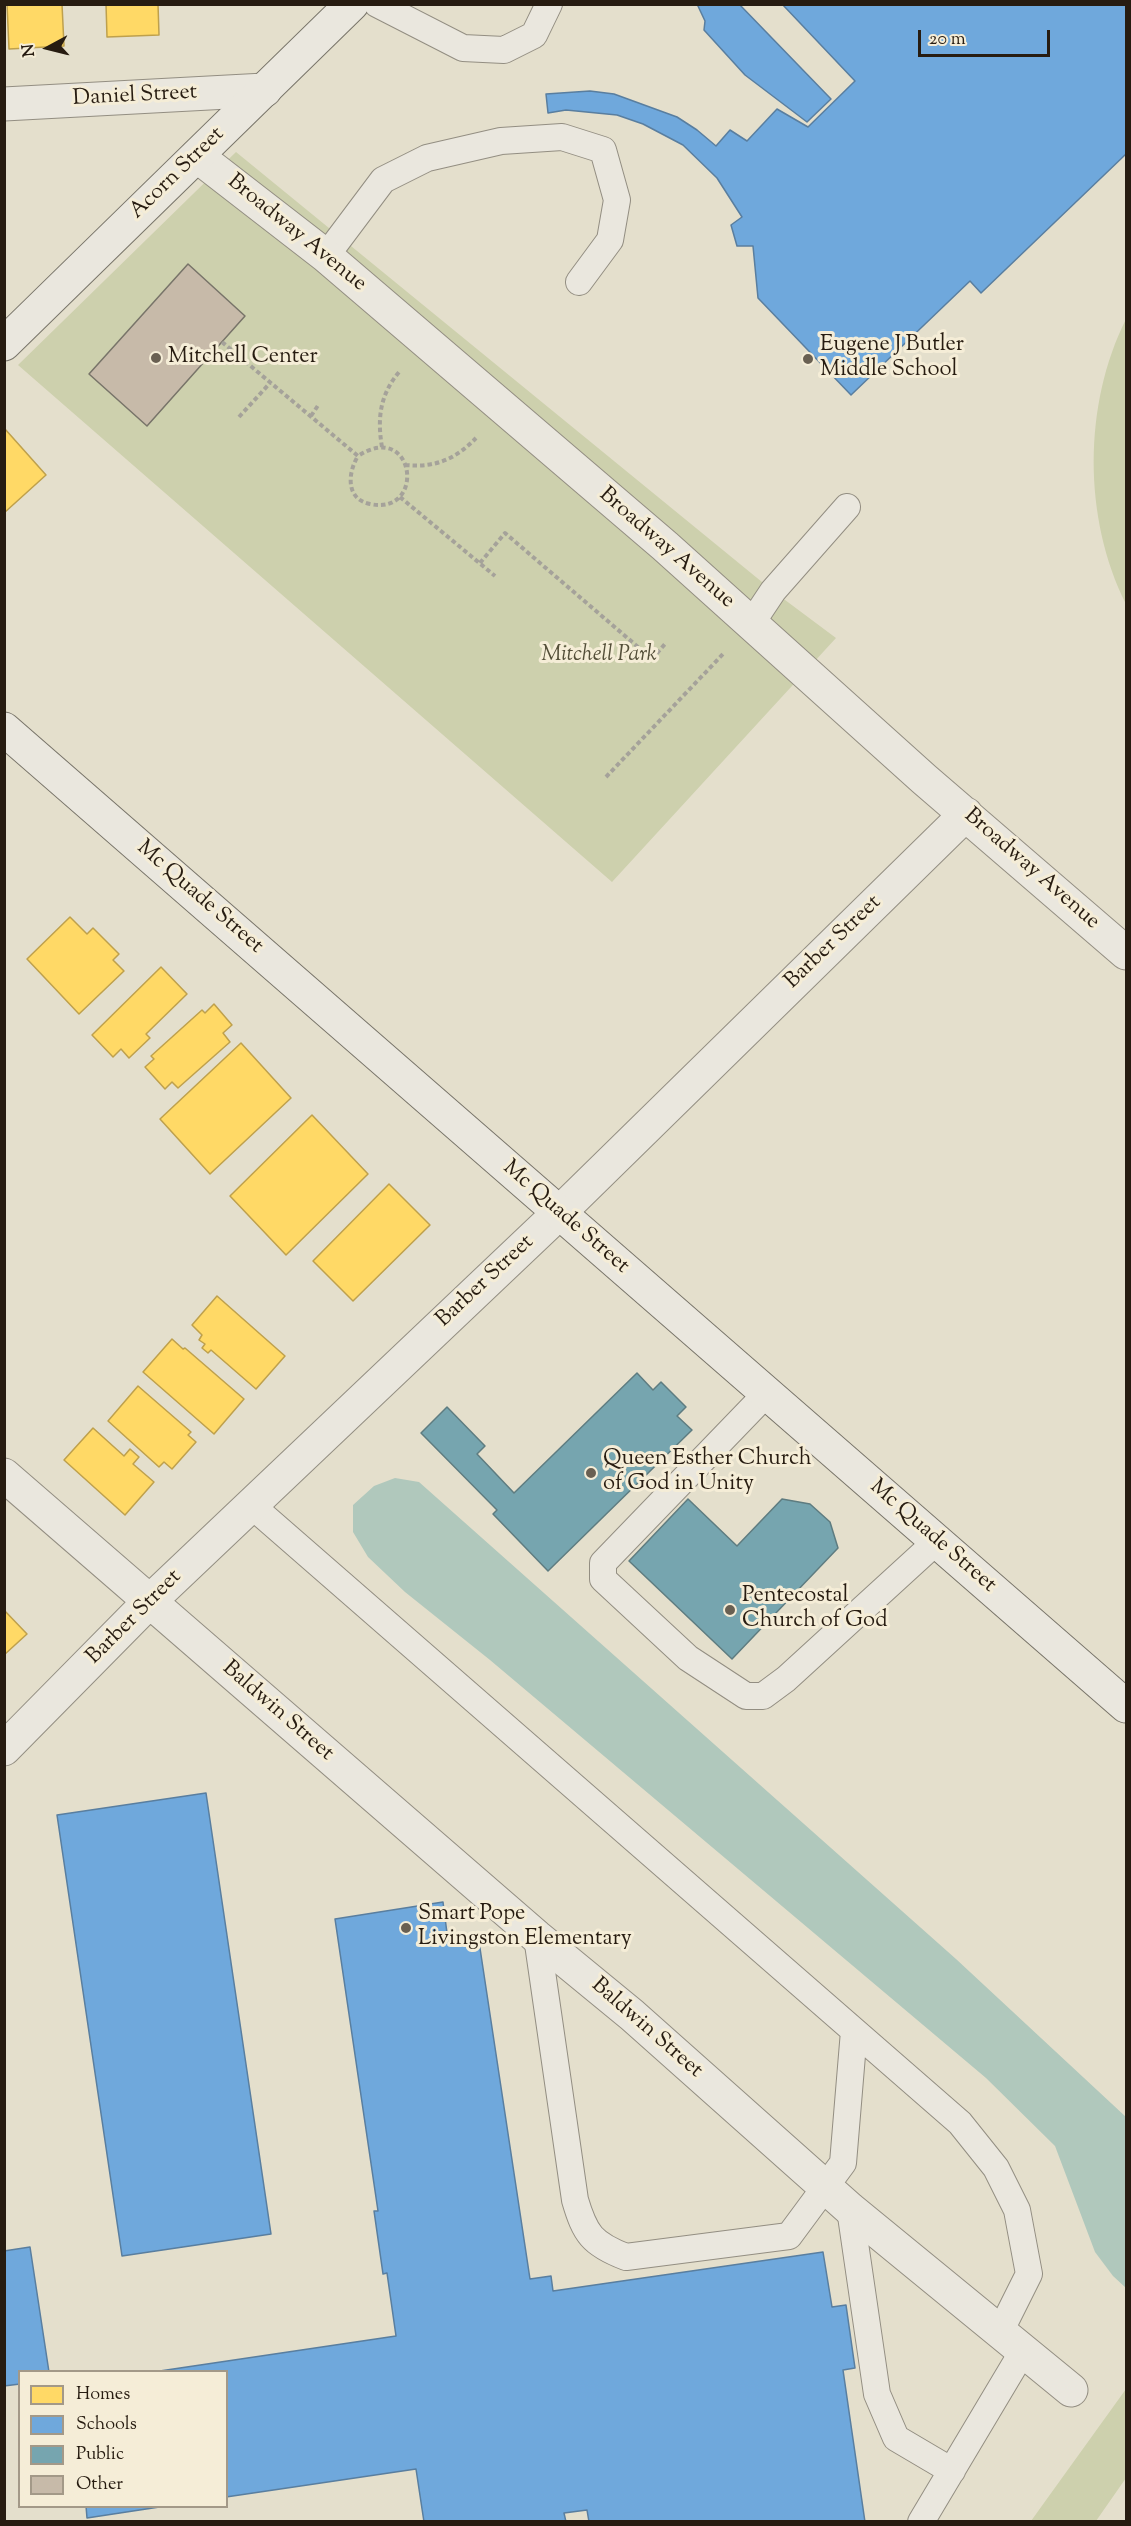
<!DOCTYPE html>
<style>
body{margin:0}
#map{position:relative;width:1131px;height:2526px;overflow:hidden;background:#e4dfcc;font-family:"Sorts Mill Goudy",serif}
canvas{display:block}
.frame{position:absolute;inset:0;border:6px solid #271c11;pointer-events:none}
.legend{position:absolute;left:18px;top:2370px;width:210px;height:138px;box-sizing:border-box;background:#f5edd7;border:2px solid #a39988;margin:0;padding:8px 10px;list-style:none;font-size:18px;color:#271c11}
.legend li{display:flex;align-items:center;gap:12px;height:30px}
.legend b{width:30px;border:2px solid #a39988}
.north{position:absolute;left:18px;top:18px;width:60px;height:60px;-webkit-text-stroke:4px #f5edd7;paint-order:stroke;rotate:263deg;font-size:16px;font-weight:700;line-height:24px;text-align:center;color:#271c11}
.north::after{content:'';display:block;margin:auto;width:21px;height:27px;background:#271c11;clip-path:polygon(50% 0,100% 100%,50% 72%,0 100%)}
.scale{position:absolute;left:918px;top:30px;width:132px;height:27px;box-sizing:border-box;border:3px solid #271c11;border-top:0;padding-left:8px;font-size:18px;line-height:21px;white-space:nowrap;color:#271c11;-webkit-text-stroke:4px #f5edd7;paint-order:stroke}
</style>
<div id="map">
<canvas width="1131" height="2526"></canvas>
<div class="frame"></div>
<ul class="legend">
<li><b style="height:16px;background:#ffd966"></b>Homes</li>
<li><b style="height:16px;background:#6fa8dc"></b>Schools</li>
<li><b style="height:16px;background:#76a5af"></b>Public</li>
<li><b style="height:16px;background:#c7baa9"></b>Other</li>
</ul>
<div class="north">N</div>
<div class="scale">20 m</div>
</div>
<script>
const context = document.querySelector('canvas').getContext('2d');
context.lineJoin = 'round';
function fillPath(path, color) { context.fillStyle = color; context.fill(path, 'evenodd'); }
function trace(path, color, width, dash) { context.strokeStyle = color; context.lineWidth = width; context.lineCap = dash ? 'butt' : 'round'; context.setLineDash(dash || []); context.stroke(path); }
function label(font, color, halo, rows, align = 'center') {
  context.font = font + ' "Sorts Mill Goudy",serif'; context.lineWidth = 6; context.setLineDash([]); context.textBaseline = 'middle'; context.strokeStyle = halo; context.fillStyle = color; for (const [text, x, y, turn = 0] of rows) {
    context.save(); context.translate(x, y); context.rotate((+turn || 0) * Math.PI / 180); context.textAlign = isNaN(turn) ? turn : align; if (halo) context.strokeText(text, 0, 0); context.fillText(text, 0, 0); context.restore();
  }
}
fillPath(new Path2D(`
 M236,152L773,591L836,638L612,882L18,365Z
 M1126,319V604C1083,518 1083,405 1126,319Z
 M1126,2389V2478L1096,2521H1031Z`), '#cdd0ad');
fillPath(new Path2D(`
 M395,1478L419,1482L956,1959L1126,2117V2288L1113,2276L1095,2252L1055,2146L986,2078L490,1660L405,1592L368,1557L353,1532V1505L374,1486Z`), '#b0c8bc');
const homes = new Path2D(`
 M7,4H62L64,46L9,49Z
 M106,4H158L159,35L107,37Z
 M5,429L46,475L4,513V430Z
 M70,917L87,934L93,928L119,954L113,960L124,971L79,1014L27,959Z
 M161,967L187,994L146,1034L150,1038L129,1058L121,1049L113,1057L92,1035Z
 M214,1004L232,1025L223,1033L230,1042L178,1088L172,1082L165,1089L145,1067L154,1059L151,1056L202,1010L205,1013Z
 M241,1043L291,1098L210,1174L160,1119Z
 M312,1115L368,1174L286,1255L230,1196Z
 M389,1184L430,1225L353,1301L313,1261Z
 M217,1296L285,1356L256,1389L211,1350L208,1353L202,1348L205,1344L199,1340L202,1335L192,1325Z
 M172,1339L183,1349L185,1348L244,1399L214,1434L143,1372Z
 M138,1386L191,1432L188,1435L196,1442L172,1469L164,1462L159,1467L108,1421Z
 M93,1428L124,1456L130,1449L139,1457L133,1464L154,1482L125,1515L64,1460Z
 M4,1610L27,1634L4,1655Z`);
fillPath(homes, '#ffd966');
trace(homes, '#bea04c', 1.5);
const schools = new Path2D(`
 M697,4H739L831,99L807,122L745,75L704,30L705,21Z
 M782,4H1126V154L981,293L970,281L851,395L758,298L753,246H737L731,225L742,217L717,178L683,145L643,124L617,115L566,110L548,113L546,94L590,91L614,94L677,117L697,130L716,146L730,130L747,141L777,109L808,127L855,81Z
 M206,1793L271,2234L122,2256L57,1815Z
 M443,1902L448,1941L478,1935L530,2279L551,2276L553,2291L823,2252L832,2307L846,2305L855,2368L843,2370L865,2522H589L587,2510L564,2513L566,2522H424L416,2469L226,2497V2372H153L396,2336L387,2273L383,2274L374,2211H378L335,1919Z
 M30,2247L49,2372H20V2384L4,2386V2251Z
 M86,2506H166L87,2518Z`);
fillPath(schools, '#6fa8dc');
trace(schools, '#597e9f', 1.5);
const public = new Path2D(`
 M637,1373L653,1390L661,1382L686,1407L677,1416L692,1430L548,1571L493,1514L497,1510L421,1433L447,1407L485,1446L477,1454L514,1493Z
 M688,1499L737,1546L782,1499L810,1504L830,1522L838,1548L732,1659L629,1561Z`);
fillPath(public, '#76a5af');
trace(public, '#5e7c80', 1.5);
const building = new Path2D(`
 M188,264L245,316L147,426L89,374Z`);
fillPath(building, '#c7baa9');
trace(building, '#787469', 1.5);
const lane = new Path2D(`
 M377,4L463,48L504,50L534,35L549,4
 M326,256L383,180L427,158L501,141L562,137L603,150L617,200L610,240L579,282
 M751,624L773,591L847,507
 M767,1393L603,1563V1579L688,1658L746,1696H763L786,1679L937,1541
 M251,1505L960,2123L996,2168L1017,2210L1029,2274L1000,2332
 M537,1937L575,2200C585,2234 592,2244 626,2257L789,2236L843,2163L854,2031
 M850,2209L877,2394L896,2438L952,2471
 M921,2522L1023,2351`);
const street = new Path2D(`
 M4,104L265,90
 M197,156L326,256L665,546L924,779L1126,953
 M4,1475L537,1937L632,2015L850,2209L1071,2390
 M4,1749L149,1602L559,1213L966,814`);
const secondary = new Path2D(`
 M4,344L352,4
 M4,729L1126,1706`);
trace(lane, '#938e82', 28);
trace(street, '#938e82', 35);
trace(secondary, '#787469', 35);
trace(new Path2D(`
 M222,342L358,456C348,472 345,499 370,504C427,516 415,419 358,456
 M311,416L319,404
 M239,417L270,383
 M382,447C377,418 380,394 400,371
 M405,465C435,468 456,459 476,438
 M400,497L495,576
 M480,563L505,533L652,659L665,644
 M606,777L724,653`), '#a5a29a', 4, [4.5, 3]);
trace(lane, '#eae7de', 26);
trace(street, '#eae7de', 33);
trace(secondary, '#eae7de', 33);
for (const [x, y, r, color] of [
 [156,358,6,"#696052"],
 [808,359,6,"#696052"],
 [591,1473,6,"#696052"],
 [730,1610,6,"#696052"],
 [406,1928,6,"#696052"]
]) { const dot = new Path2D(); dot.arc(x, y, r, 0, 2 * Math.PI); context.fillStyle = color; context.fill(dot); trace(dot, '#f5edd7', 2); }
label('22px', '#271c11', '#f5edd7', [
 ["Daniel Street",135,97,-3],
 ["Acorn Street",178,174,-44],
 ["Broadway Avenue",296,234,39],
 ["Broadway Avenue",666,549,41],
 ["Broadway Avenue",1031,870,41],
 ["Mc Quade Street",199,898,41],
 ["Barber Street",834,943,-44],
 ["Mc Quade Street",565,1218,41],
 ["Barber Street",486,1282,-43],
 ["Mc Quade Street",932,1537,41],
 ["Barber Street",135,1618,-45],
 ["Baldwin Street",277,1712,41],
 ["Baldwin Street",646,2029,41]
]);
label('22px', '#271c11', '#f5edd7', [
 ["Eugene J Butler",820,346],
 ["Middle School",820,371],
 ["Mitchell Center",168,358],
 ["Queen Esther Church",603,1460],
 ["of God in Unity",603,1485],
 ["Pentecostal",742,1597],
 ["Church of God",742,1622],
 ["Smart Pope",418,1915],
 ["Livingston Elementary",418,1940]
], 'left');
label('italic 22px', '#534e38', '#f5edd7', [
 ["Mitchell Park",599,656]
]);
</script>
